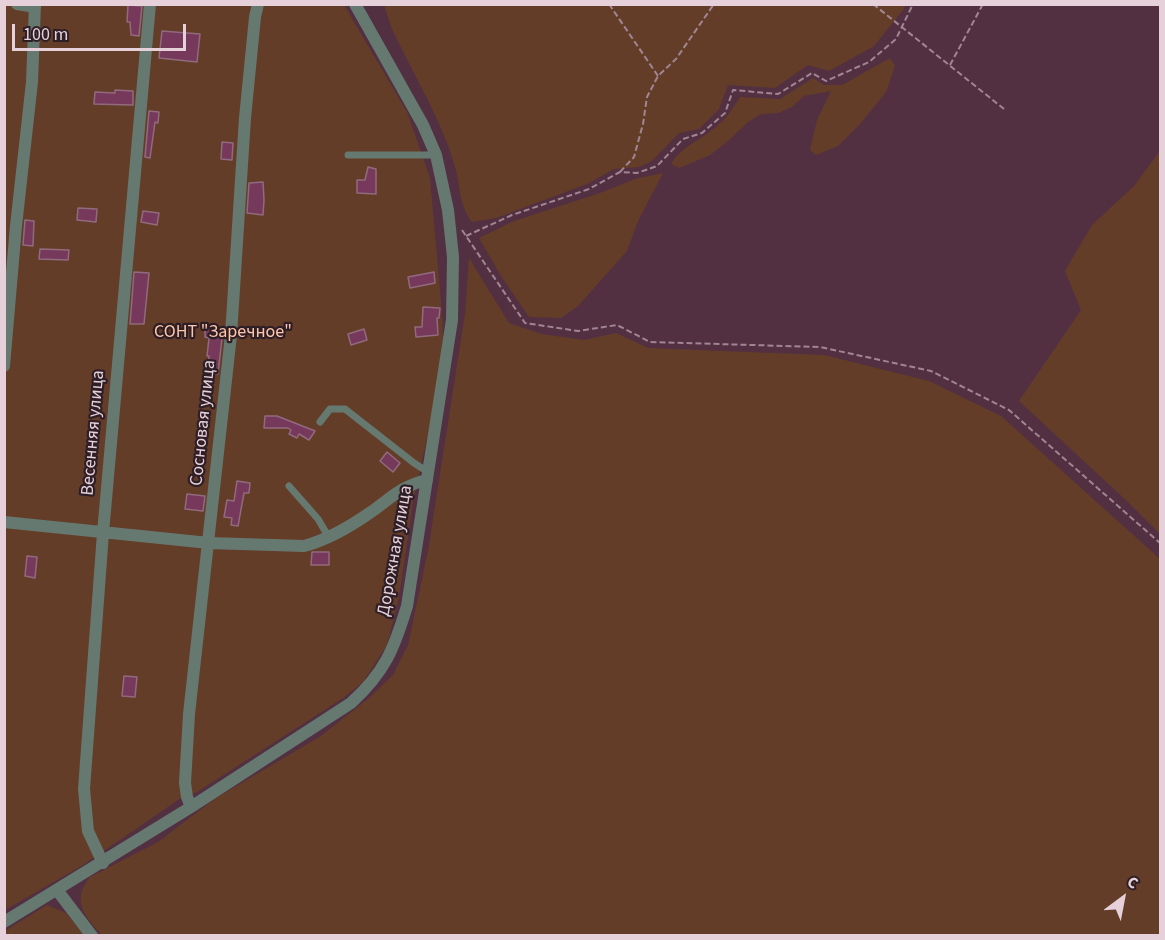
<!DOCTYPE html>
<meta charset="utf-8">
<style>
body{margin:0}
#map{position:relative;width:1165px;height:940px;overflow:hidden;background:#523042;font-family:"Source Sans 3",sans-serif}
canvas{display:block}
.frame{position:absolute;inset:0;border:6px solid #e6d0da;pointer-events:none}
.north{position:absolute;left:1093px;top:868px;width:60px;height:60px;-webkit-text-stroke:4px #2e1e26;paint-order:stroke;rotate:32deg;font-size:16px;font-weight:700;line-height:24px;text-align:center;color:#e6d0da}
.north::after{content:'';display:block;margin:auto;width:21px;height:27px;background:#e6d0da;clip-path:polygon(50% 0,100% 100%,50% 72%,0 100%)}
.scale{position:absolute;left:12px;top:24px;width:174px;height:27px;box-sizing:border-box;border:3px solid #e6d0da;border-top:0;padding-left:8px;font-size:18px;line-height:21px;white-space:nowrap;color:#e6d0da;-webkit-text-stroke:4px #2e1e26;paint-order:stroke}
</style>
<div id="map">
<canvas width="1165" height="940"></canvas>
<div class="frame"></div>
<div class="north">С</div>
<div class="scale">100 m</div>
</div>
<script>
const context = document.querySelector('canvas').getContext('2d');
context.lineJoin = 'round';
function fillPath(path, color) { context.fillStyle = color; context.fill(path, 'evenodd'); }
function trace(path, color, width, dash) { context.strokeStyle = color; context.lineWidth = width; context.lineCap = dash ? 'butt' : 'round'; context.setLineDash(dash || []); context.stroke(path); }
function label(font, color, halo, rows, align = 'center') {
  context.font = font + ' "Source Sans 3",sans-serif'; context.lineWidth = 4.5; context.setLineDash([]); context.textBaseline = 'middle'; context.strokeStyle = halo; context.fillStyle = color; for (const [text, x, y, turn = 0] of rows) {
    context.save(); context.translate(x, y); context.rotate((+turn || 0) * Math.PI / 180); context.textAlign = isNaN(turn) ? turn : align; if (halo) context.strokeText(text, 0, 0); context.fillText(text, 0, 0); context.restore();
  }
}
fillPath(new Path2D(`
 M5,5H344L407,112L430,178L441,302L443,336L440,363L432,415L413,502L399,597L387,645L363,682L343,698L197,792L181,798L83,865L5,910Z
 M384,5V4L906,5L903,10L874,46L829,71L808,65L775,88L728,85L719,109L699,129L679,133L652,161L639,167L614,169L587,184L496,218L472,222C460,207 460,188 456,170C443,123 418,83 397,39C391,29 388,16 384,5Z
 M890,58L895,66L886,92L860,124L838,146L816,155L810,150L817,120L831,91L804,96L792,107L778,113L761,114L748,122L728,141L710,155L679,168L671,164C680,148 697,142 712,130C724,121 732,111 740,97L780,99L813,78L824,85H842Z
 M1160,151V534L1130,504L1019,401L1081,310L1065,271L1092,225L1134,186Z
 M663,173L638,221L627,251L578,306L561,318L529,317L501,276L479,238L514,221L600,193L635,179Z
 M469,258L509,323L541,334L584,340L616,333L648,348L824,355L929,381L1001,416L1160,559V935H102C84,916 71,900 90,877L158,842L216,798L321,736L369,698L393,675L408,645L428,551L465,314Z
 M47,905L66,913L84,935L5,936V931Z`), '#643d29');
const building = new Path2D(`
 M128,5L142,6L139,36L131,35L130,22H127Z
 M162,31L200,34L197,62L159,58Z
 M115,90L133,91V105L94,104L95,92L115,93Z
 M149,111L159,112L158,123L155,122L150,158L145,157Z
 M222,142L233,143L232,160L221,159Z
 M368,167L376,169V194L357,193V180H365Z
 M263,182L264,200L263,215L247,213L249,183Z
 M78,208L97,209L96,222L77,220Z
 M143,211L159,213L157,225L141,222Z
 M25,220L34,221L33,246L23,245Z
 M40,249L69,250L68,260L39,259Z
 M134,272L149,273L144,324H130Z
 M434,272L435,283L410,288L408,277Z
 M423,307L440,308L439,318H437L438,335L416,337L415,327H422Z
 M205,328L223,329L218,374L208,373L209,356H207L209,338L205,337Z
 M364,329L367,340L351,345L348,334Z
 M265,416H277L315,431L309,440L299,434L297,438L289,434L291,430L288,428H264Z
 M387,452L400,463L393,472L380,461Z
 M237,481L250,483L249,493H244L238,526L231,525L232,518L224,517L227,500L234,501Z
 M187,494L205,496L203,511L185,509Z
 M312,552H329V565H311Z
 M27,556L37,557L35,578L25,576Z
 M124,676L137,677L135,697L122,696Z`);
fillPath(building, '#76395b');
trace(building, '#916a7e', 1.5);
trace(new Path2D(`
 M609,4L658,76
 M873,4L1004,109
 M950,65L983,4
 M620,172L634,157L643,124L647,97L658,76L676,59L714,4
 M462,230L525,323L578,331L617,325L650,342L820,347L931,371L1009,410L1160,543
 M466,236L512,215L589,189L620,172L637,173L657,166L683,139L702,133L725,113L733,90L778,94L812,73L826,81L869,62L896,39L913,4`), '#a18593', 2, [6, 3]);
trace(new Path2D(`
 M348,155H436
 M320,422L330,409H345L414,463L428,472
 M289,486L318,519L328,536`), '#667971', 7);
trace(new Path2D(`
 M17,4L35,7
 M4,366L16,226L32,82L35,4
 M4,522L209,543L304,546C327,540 351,526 371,512C391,498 401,486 427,480
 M191,807L187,797L185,783L189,714L231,335L245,118L255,17L258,4
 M103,863L88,831L84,789L103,533L150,4
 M57,890L92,936
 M4,922L191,807L351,703C385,672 394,649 407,606L452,320L453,257L448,210L436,155L423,125L355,4`), '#667971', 12);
label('18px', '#ffc6aa', '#2e1e26', [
 ["СОНТ \"Заречное\"",223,333]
]);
label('18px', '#e6d0da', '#2e1e26', [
 ["Сосновая улица",204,423,-84],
 ["Весенняя улица",94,433,-85],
 ["Дорожная улица",396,551,-80]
]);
</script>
